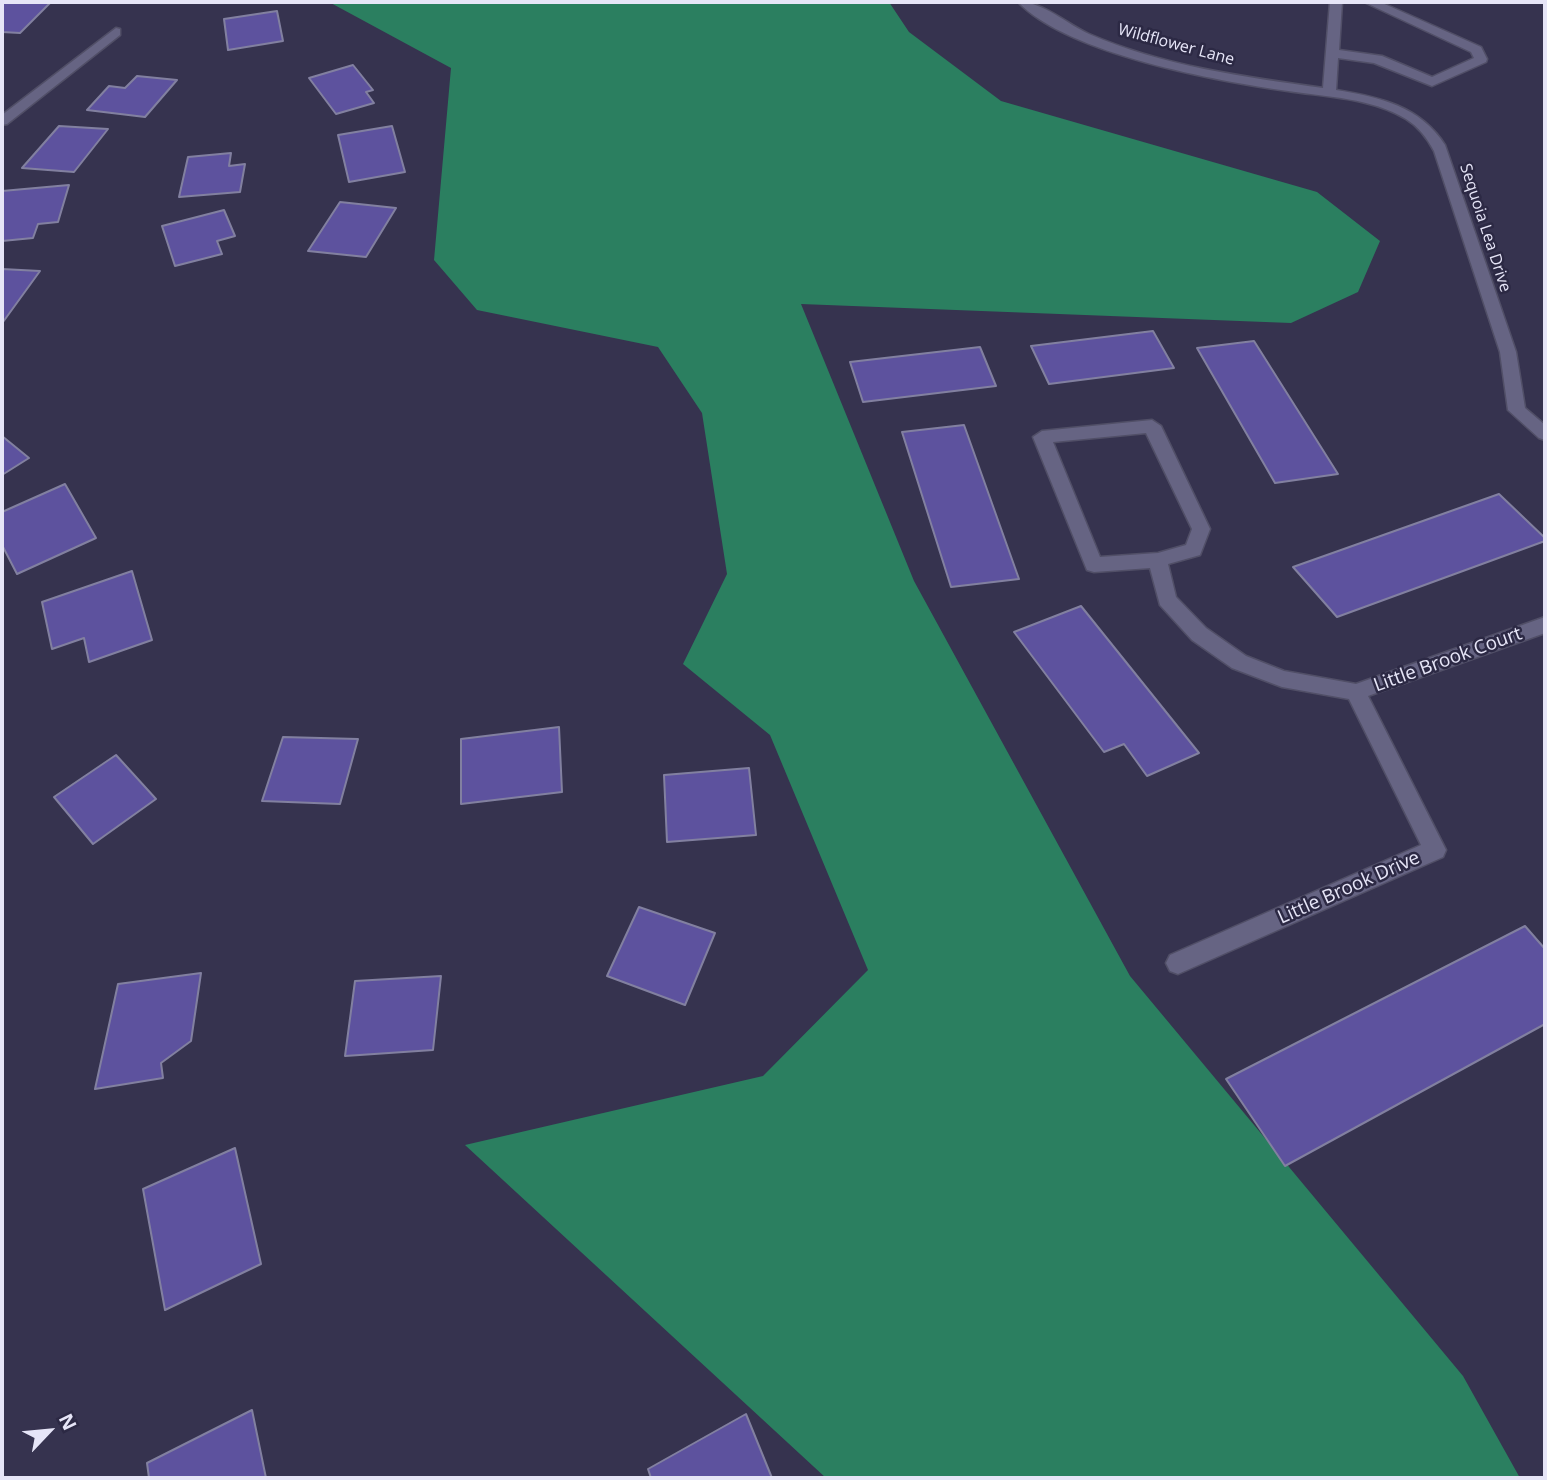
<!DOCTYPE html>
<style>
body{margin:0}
#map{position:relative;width:1547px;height:1480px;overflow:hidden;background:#36334f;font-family:"Open Sans",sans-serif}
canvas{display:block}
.frame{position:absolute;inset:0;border:4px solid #e6e5f7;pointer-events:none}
.north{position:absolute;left:14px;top:1396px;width:70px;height:70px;-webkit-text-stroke:5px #2c2944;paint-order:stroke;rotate:64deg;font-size:19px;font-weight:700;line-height:28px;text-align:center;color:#e6e5f7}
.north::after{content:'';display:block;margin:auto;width:24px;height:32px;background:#e6e5f7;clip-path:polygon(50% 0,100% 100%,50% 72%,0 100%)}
</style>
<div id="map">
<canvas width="1547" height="1480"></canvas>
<div class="frame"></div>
<div class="north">N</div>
</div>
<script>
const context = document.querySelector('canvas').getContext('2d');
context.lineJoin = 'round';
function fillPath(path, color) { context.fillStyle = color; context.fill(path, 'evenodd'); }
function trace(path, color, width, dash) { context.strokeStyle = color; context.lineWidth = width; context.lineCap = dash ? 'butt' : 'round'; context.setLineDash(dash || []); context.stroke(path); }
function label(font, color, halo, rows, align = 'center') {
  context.font = font + ' "Open Sans",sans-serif'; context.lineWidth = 5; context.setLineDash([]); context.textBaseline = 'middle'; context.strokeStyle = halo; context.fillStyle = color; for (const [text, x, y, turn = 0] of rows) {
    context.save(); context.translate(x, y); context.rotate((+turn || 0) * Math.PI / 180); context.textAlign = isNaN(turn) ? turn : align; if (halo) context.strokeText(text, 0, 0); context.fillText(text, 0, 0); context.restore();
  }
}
fillPath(new Path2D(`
 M329,2H889L909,32L1001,101L1317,192L1380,241L1358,292L1291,323L801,304L914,581L1130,976L1463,1376L1520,1478H826L465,1145L763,1076L868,970L770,735L683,664L727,574L702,413L658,347L477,310L434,260L451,68Z`), '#2b7f60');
const building = new Path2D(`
 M2,2H30L50,3L20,33L2,32Z
 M277,11L283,41L228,50L224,19Z
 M353,65L373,90L366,92L374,103L336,114L309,78Z
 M137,76L177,80L145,117L87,110L109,86L125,88Z
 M59,126L108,129L74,172L22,168Z
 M392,126L405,172L349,182L338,135Z
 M231,153L229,166L245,164L240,192L179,197L188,157Z
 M69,185L58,222L38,224L33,238L2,241V191Z
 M340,202L396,208L366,257L308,251Z
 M224,210L235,236L217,241L222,254L175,266L162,226Z
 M2,269L40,271L3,322L2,321Z
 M1153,331L1174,368L1049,384L1031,346Z
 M1254,341L1338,474L1275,483L1197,348Z
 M980,347L996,386L863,402L850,362Z
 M964,425L1019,579L951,587L902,432Z
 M2,436L29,458L2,475Z
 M65,484L96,538L17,574L2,545V512Z
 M1499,494L1545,538V541L1337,617L1293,567Z
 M132,571L152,640L89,662L84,638L52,649L42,602Z
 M1081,606L1199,753L1147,776L1124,744L1104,752L1014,632Z
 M559,727L562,792L461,804V739Z
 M283,737L358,739L340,804L262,801Z
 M116,755L156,799L93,844L54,797Z
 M749,768L756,835L667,842L664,775Z
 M639,907L715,933L685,1005L607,976Z
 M1525,926L1545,949V1024L1285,1166L1226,1079Z
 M201,973L191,1041L161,1063L163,1078L95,1089L118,984Z
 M441,976L433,1050L345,1056L355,981Z
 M235,1148L261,1264L165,1310L143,1189Z
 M252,1410L266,1478H149L147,1463Z
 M746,1414L772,1478H651L648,1469Z`);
fillPath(building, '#5d529e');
trace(building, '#8280a0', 2);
const minor = new Path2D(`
 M1018,2C1042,1 1067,24 1089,34C1163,66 1244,77 1323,88L1330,2H1342L1339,50L1382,56L1432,77L1474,58L1471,52L1364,2H1380L1481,47L1487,59L1486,62L1432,86L1374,63L1338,58L1336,90C1379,97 1420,106 1445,145L1516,352L1525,408L1545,425V440L1539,438L1508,410L1500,352L1434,151C1427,138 1419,127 1406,119C1372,98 1327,97 1288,91C1217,81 1068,54 1018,2Z
 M116,28L120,29V35L7,124L2,125V115Z
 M1152,420L1161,426L1210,529L1200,555L1168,564L1176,597L1206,628L1246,656L1284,671L1356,684L1545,617V633L1368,696L1446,850L1443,857L1178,974L1170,971L1166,963L1170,955L1421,845L1349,699L1282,687L1232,668L1192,640L1160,605L1150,568L1094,572L1087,570L1033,437L1042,431ZM1146,433L1192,529L1186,545L1158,553L1100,557L1053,442Z`);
trace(minor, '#514f67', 3);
fillPath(minor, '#666483');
label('16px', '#e6e5f7', '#2c2944', [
 ["Wildflower Lane",1176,45,15],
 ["Sequoia Lea Drive",1485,228,72]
]);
label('19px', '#e6e5f7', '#2c2944', [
 ["Little Brook Court",1448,660,-20],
 ["Little Brook Drive",1349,888,-24]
]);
</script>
